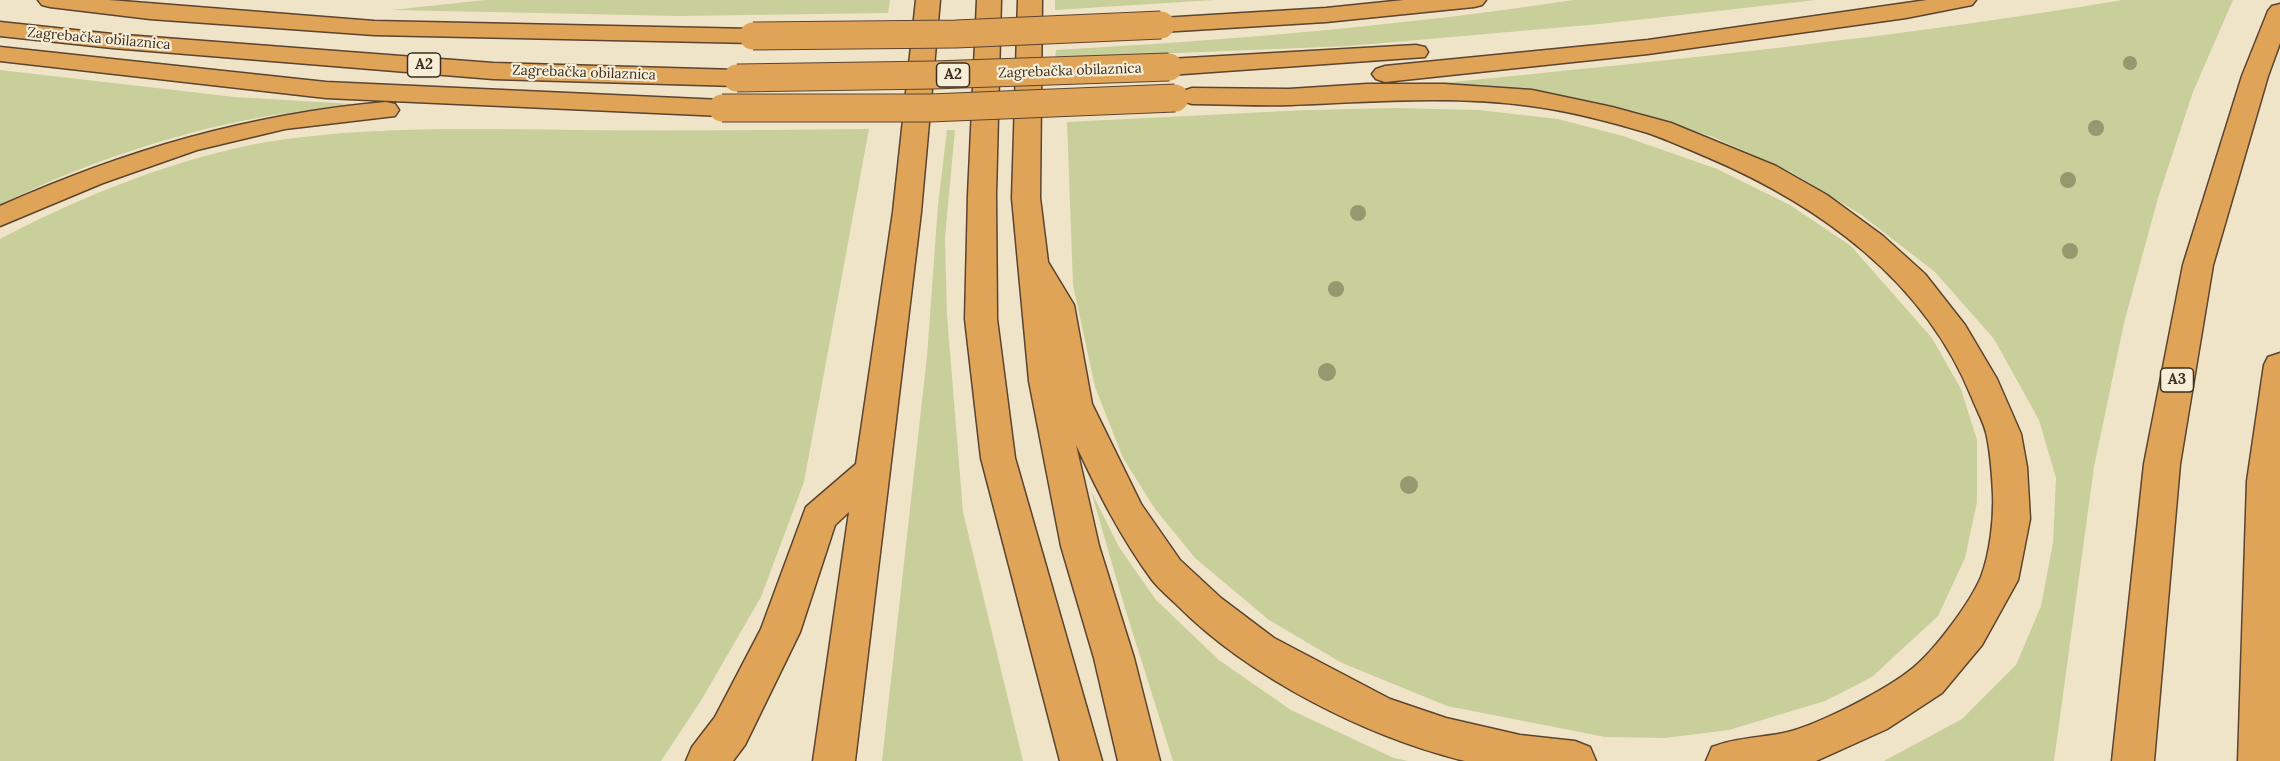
<!DOCTYPE html>
<meta charset="utf-8">
<style>
body{margin:0}
canvas{display:block;background:#f0e4c8}
</style>
<canvas width="2280" height="761"></canvas>
<script>
const context = document.querySelector('canvas').getContext('2d');
context.lineJoin = 'round';
function fillPath(path, color) { context.fillStyle = color; context.fill(path, 'evenodd'); }
function trace(path, color, width, dash) { context.strokeStyle = color; context.lineWidth = width; context.lineCap = dash ? 'butt' : 'round'; context.setLineDash(dash || []); context.stroke(path); }
function label(font, color, halo, rows, align = 'center') {
  context.font = font + ' Lora,serif'; context.lineWidth = 4.5; context.setLineDash([]); context.textBaseline = 'middle'; context.strokeStyle = halo; context.fillStyle = color; for (const [text, x, y, turn = 0] of rows) {
    context.save(); context.translate(x, y); context.rotate((+turn || 0) * Math.PI / 180); context.textAlign = isNaN(turn) ? turn : align; if (halo) context.strokeText(text, 0, 0); context.fillText(text, 0, 0); context.restore();
  }
}
fillPath(new Path2D(`
 M485,0H890L888,13L679,16L392,10Z
 M1055,0H1215L1055,10Z
 M1573,0H1816L1600,24L1349,46L1055,58L1056,50C1229,40 1402,26 1573,0Z
 M2122,0H2233L2193,92L2158,198L2124,323L2094,467L2054,761H1884L1962,719L2016,665L2041,606L2053,543L2056,478L2039,420L1994,339L1935,272L1860,214L1791,172L1713,137L1638,112L1541,92L1443,83C1670,60 1897,38 2122,0Z
 M0,70L235,97L354,104L352,107C240,111 100,154 0,205Z
 M1396,108L1479,110L1558,119L1623,136L1717,169L1790,205L1851,246L1932,338L1961,389L1977,440V502L1965,558L1938,616L1872,677L1825,701L1729,730L1665,738L1605,737L1447,706L1342,663L1269,620L1195,558L1155,509L1123,458L1095,387L1073,285L1067,122L1306,110Z
 M869,129L804,482L761,597L702,699L661,761H0V239C79,197 179,157 267,142C366,126 474,129 574,130C672,131 771,130 869,129Z
 M947,130H955L945,238L947,315L963,512L1023,761H882L927,356L938,205Z
 M1091,491L1119,547L1156,600L1219,660L1291,710L1394,758L1408,761H1173L1124,605Z`), '#c9cf9b');
const highway = new Path2D(`
 M38,0H109L374,21L753,29L762,31L765,36L762,41L753,43L374,35L150,19L50,7L42,5Z
 M916,0H940L921,212L855,761H813L849,512L835,525L800,632L745,745L733,761H686L692,747L715,717L761,629L806,507L856,464L893,212Z
 M977,0H1001L996,195L997,319L1015,458L1102,761H1060L981,458L965,319L968,195Z
 M1018,0H1042L1040,198L1048,262L1074,305L1092,404L1141,504L1180,560L1221,598L1274,638L1390,699L1446,718L1520,735L1575,741L1590,747L1596,761H1465C1367,737 1250,678 1178,606C1170,598 1160,590 1152,580C1121,538 1098,492 1076,445L1099,546L1134,658L1160,761H1118L1094,658L1061,546L1029,381L1012,198Z
 M1404,0H1486L1482,5L1474,7L1326,22L1161,32L1153,30L1149,25L1153,20L1161,18L1326,8Z
 M1927,0H1976L1972,5L1906,18L1648,54L1385,82L1376,79L1372,74L1376,69L1385,66L1648,40Z
 M2280,4V43L2268,76L2213,265L2180,464L2154,761H2112L2144,464L2183,265L2242,76L2268,11L2272,6Z
 M0,22L112,34L493,63L737,70L746,73L750,78L746,83L737,86L493,79L112,48L0,36Z
 M1416,45L1425,47L1428,52L1425,57L1169,75L1160,72L1156,67L1160,62L1169,59Z
 M0,47L326,82L722,100L731,102L735,108L731,114L722,116L326,98L0,61Z
 M1367,84H1444L1532,90L1612,107L1671,123L1776,166L1827,195L1883,236L1925,274L1965,325L1997,379L2021,434L2027,467L2030,519L2018,580L1982,645L1942,693L1887,729L1816,761H1706L1712,747C1737,737 1763,738 1788,732C1820,724 1888,689 1913,668C1935,650 1970,603 1981,577C1990,553 1994,519 1993,494C1992,475 1991,456 1987,437C1985,424 1977,411 1972,398C1925,281 1820,205 1707,157C1688,149 1668,140 1648,133C1611,122 1570,111 1531,106C1451,95 1371,102 1291,105C1258,106 1225,104 1192,104L1183,101L1179,96L1183,91L1192,88L1289,89Z
 M386,102L395,104L399,110L395,116L285,129L197,150L103,183L0,226V206C126,150 249,114 386,102Z
 M2280,353V761H2238L2247,481L2264,365L2268,357Z`);
trace(highway, '#5b4430', 3);
fillPath(highway, '#e0a458');
const highwayBridge = new Path2D(`
 M753,36L956,34L1161,25
 M737,78L933,75L1169,67
 M722,108H930L1175,98`);
trace(highwayBridge, '#5b4430', 29, []);
trace(highwayBridge, '#e0a458', 27);
context.fillStyle = '#96986f';
for (const [x, y, r] of [
 [2130,63,7],
 [2096,128,8],
 [2068,180,8],
 [1358,213,8],
 [2070,251,8],
 [1336,289,8],
 [1327,372,9],
 [1409,485,9]
]) { context.beginPath(); context.arc(x, y, r, 0, 2 * Math.PI); context.fill(); }
label('14px', '#3d2e20', '#f7eed8', [
 ["Zagrebačka obilaznica",99,39,5],
 ["Zagrebačka obilaznica",1070,71,-2],
 ["Zagrebačka obilaznica",584,73,2]
]);
for (const [x, y, w] of [
 [424,65,33],
 [953,75,33],
 [2177,380,33]
]) { const box = new Path2D(); box.roundRect(x - w / 2, y - 12, w, 24, 4.5); context.fillStyle = '#f7eed8'; context.fill(box); trace(box, '#3d2e20', 1.5); }
label('bold 15px', '#3d2e20', null, [
 ["A2",424,65],
 ["A2",953,75],
 ["A3",2177,380]
]);
</script>
